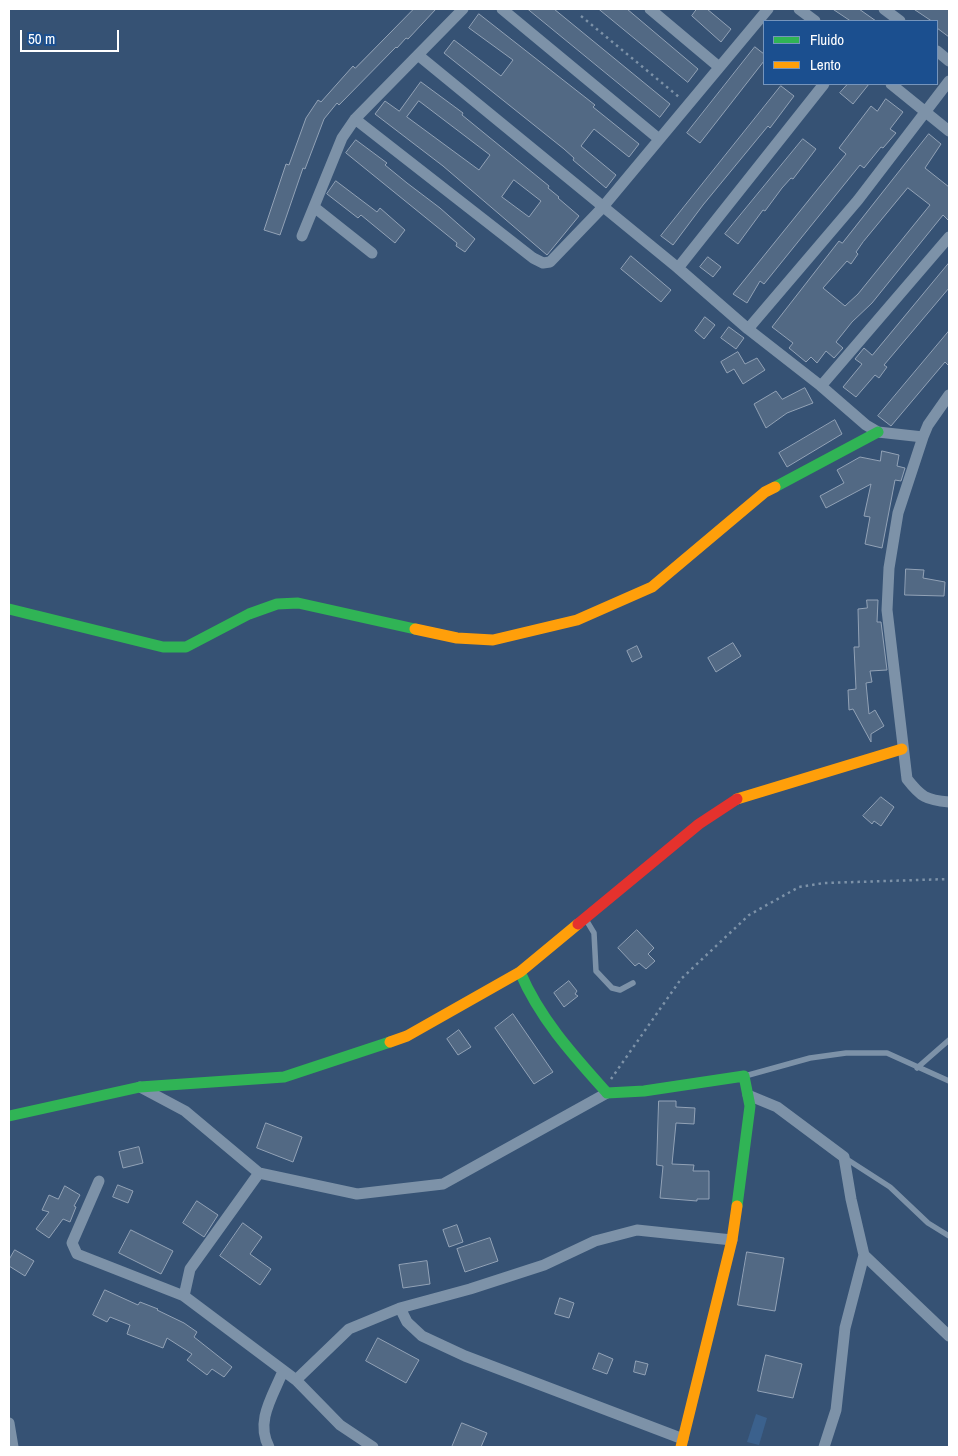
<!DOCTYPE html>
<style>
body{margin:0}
#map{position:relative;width:958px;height:1456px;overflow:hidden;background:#365274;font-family:"Archivo Narrow",sans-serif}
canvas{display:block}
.frame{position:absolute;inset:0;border:10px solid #fff;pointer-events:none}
.legend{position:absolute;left:763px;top:20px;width:175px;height:65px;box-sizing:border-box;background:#1b4f8f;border:1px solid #7695bc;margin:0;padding:6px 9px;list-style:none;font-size:15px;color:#fff}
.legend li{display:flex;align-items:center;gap:10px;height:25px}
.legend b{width:25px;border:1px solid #7695bc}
.scale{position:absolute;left:20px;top:30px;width:99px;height:22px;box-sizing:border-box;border:2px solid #fff;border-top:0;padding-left:6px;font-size:15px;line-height:18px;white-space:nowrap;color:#fff;-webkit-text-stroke:4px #1b4f8f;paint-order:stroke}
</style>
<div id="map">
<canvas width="958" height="1456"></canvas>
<div class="frame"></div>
<ul class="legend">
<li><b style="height:6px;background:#30b455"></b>Fluido</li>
<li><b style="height:6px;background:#ff9f0a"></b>Lento</li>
</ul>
<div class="scale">50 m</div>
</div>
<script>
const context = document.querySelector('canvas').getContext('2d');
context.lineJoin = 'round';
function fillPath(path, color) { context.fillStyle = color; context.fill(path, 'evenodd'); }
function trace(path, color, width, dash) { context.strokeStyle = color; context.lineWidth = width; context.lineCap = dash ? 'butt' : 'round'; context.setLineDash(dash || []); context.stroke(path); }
fillPath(new Path2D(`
 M756,1414L767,1418L759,1445L747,1442Z`), '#3b618d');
const building = new Path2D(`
 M414,9H436L408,39L406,38L397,48L396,47L339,105L337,103L324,119L305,169L303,168L280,235L264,230L286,164L289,165L306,118L318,100L321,102L353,66L355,68Z
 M528,9H554L670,104L660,117Z
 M599,9H627L698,69L688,82Z
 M697,9H707L731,29L721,42L692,16Z
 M833,9H859L876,21H851Z
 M914,9H949V37L937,28V21H932Z
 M479,14L595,105L593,107L639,144L629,157L594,129L581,146L616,175L606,188L573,160L574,158L564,149L444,53L454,40L501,76L513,60L469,28Z
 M755,47L764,54V61L700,143L687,133Z
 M421,82L463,113L462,115L549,186L548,188L559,197L558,198L579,216L547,255L443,166L375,114L385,101L399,111ZM419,101L490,155L479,170L407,117ZM514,180L541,201L529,217L502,197Z
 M848,84H869L853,104L840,93Z
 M781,86L794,96L770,128L768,126L703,205L673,245L661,236Z
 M886,99L903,112L890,129L896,133L883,148L881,147L864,168L860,165L764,284L760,281L747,303L733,294L846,154L839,148L871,106L877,111Z
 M929,134L941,144L925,168L949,187V221L943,215L872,303L852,322L836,342L843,348L834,358L826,351L817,363L811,357L806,362L789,348L793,343L772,327L839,241L842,243ZM908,188L930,205L858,294L845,306L823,288L847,261L851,264L858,254L856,252L863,242Z
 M803,139L816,149L793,179L791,178L782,188L765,211L763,210L738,244L725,234Z
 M356,140L387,163L385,165L407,183L440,208L475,239L465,252L456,246L457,243L346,153Z
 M336,181L377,212L380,208L405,230L395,243L361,215L358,218L327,194Z
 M631,256L671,290L661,302L621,269Z
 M708,257L721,267L713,277L700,267Z
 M949,263V288L884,365L887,367L879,378L875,375L856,397L843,387L862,364L855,359L864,348L872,355Z
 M705,317L715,325L704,339L695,331Z
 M729,327L744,338L736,349L721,338Z
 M949,331V366L945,362L891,426L878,416Z
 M738,352L745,364L757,358L765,370L743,384L734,369L727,373L721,362Z
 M805,388L813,403L787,413L766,428L754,404L776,391L782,399Z
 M835,420L842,434L787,467L779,453Z
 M882,451L899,455L897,466L905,468L901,481L895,480L882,548L865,544L870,517L864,516L871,484L826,508L820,496L844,483L837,470L860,457L880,461Z
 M906,569L924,570L923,578L945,582L944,596L905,595Z
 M867,600H878L877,622H881L887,670L870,671L872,682L866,683L869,714L875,710L884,726L871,734V742L853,709L849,710L848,690L856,689L854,647H859L858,609L867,608Z
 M733,643L741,656L716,672L708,658Z
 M637,646L642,657L632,662L627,651Z
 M881,797L894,807L881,826L874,821L872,824L863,816Z
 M637,930L654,948L648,954L655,961L646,969L639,963L635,966L618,948Z
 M569,981L577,991L575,994L578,996L564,1007L554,993Z
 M513,1014L553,1072L534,1084L495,1028Z
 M459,1030L471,1047L458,1055L447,1039Z
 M659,1101H676V1107L695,1108L694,1124L676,1123L672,1164L694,1165L693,1171H709V1199H697V1201L660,1198L663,1166L657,1165Z
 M266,1123L302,1137L293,1162L257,1148Z
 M139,1147L143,1163L123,1168L119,1152Z
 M118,1185L133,1191L128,1203L113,1197Z
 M65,1186L80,1195L74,1206L76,1207L70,1222L63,1219L49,1238L36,1229L49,1212L42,1210L49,1195L58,1199Z
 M197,1201L218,1215L204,1237L183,1223Z
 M243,1223L262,1237L250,1254L271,1269L260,1285L220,1256Z
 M457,1225L463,1242L449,1247L443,1230Z
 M131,1230L173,1251L161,1274L119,1253Z
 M490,1238L498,1261L465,1272L457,1249Z
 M15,1250L34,1261L25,1276L9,1266V1260Z
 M747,1252L784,1258L775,1311L738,1305Z
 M427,1261L430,1284L403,1288L399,1265Z
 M105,1290L138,1305L140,1302L158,1309L157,1310L184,1323L197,1332L194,1337L232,1367L224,1377L212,1369L207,1375L187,1360L192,1354L167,1338L163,1348L127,1334L130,1325L110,1317L107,1322L93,1315Z
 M560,1298L574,1303L569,1318L555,1314Z
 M378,1338L419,1360L406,1383L366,1361Z
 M599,1353L613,1359L607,1374L593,1369Z
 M766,1355L802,1364L793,1398L758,1391Z
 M636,1361L648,1364L645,1375L634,1372Z
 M462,1423L487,1433L481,1447H452Z`);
fillPath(building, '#526984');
trace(building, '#92a2b6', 1);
trace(new Path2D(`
 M581,16L679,97
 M611,1079L681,979L749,915L799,887L824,883L949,879`), '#7d92a8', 2.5, [2.5, 4]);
trace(new Path2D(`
 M585,918L594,933L596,971L612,988L620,990L633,983
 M917,1068L949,1040
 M745,1076L810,1058L846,1053H887L949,1081
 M845,1158L890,1187L928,1223L949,1236`), '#7d92a8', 5.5);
trace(new Path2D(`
 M502,9L659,139
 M650,9L719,67
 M799,9L815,21
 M884,9L900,21
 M937,51L949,61
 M418,55L678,268L748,329L821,386
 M891,84L949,131
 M355,119L533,258L543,263L550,262L602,208L768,9
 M314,207L372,253
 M302,236L342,138L355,119L463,9
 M678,268L824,84
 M748,329L858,200L949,81
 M949,395L928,425L923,437L898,513L889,568L887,610L907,779C921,797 926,800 949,802
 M923,437L878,432L866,425L821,386L949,237
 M140,1087L185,1111L259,1173L190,1269L184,1296L296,1380L340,1425L373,1447
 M748,1095L777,1107L844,1157L851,1199L864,1255L949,1336
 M259,1173L357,1194L443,1184L607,1093
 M99,1181L72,1243L77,1254L184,1296
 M400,1308L407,1322L422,1336L465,1356L683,1439
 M296,1380L349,1329L400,1308L470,1289L544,1265L595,1241L637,1230L732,1240
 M9,1423L13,1447
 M269,1447C255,1421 273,1396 283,1371
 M824,1447L836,1410L845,1328L864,1255`), '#7d92a8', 11);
trace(new Path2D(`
 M775,487L878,432
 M9,609L163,647H186L249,614L277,604L298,603L415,629
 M520,972C540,1019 573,1055 607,1093L644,1091L744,1076L750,1106L737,1206
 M9,1116L140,1087L284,1077L390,1042`), '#30b455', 11);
trace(new Path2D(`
 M415,629L457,638L493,640L577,620L652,587L765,492L775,487
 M737,799L902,749
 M390,1042L407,1036L520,972L578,924
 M681,1447L732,1240L737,1206`), '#ff9f0a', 11);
trace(new Path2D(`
 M578,924L699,824L737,799`), '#e5322d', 11);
</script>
